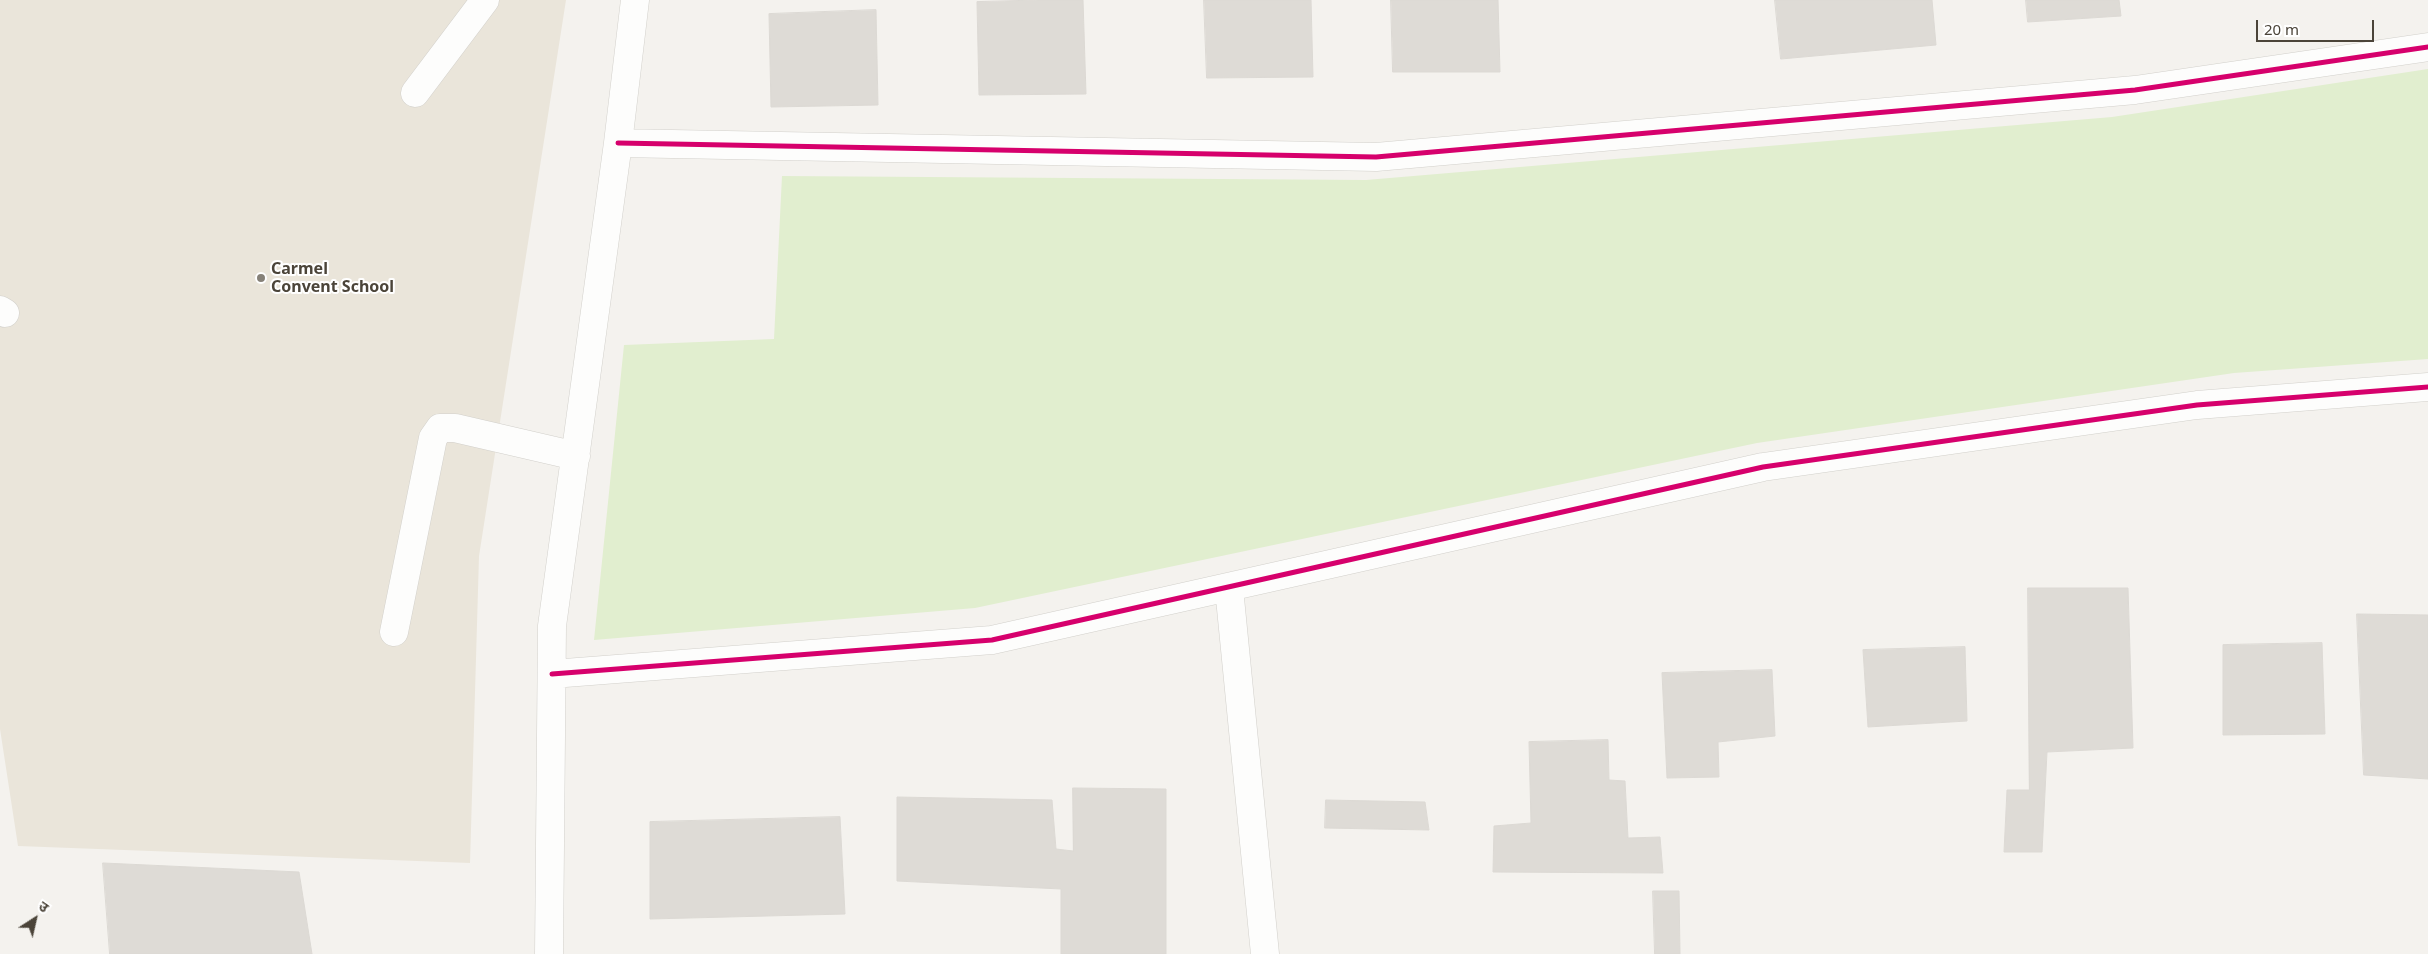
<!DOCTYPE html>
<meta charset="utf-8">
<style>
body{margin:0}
#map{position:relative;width:2428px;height:954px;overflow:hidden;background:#f4f2ee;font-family:"Noto Sans","Noto Sans Devanagari",sans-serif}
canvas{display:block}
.north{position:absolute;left:10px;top:894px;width:50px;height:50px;-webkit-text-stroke:4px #fff;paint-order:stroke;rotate:35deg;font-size:14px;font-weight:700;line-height:20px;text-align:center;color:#4b4439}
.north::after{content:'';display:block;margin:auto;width:18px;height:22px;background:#4b4439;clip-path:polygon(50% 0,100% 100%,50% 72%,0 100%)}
.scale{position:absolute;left:2256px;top:20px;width:118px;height:22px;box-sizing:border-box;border:2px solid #4b4439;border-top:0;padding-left:6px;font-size:15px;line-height:18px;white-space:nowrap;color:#4b4439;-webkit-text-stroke:4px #fff;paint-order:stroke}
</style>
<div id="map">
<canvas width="2428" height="954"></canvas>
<div class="north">उ</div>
<div class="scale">20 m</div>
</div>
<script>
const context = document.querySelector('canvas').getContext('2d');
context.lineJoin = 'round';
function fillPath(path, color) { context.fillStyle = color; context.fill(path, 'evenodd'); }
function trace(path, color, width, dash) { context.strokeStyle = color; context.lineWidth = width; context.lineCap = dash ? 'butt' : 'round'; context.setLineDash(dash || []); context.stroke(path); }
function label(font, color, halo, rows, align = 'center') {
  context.font = font + ' "Noto Sans",sans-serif'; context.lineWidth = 4; context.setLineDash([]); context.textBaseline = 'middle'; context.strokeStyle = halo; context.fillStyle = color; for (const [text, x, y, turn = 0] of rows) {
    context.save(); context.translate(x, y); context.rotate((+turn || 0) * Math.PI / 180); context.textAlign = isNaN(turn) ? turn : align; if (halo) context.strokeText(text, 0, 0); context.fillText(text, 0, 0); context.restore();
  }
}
fillPath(new Path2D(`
 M0,0H566L479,556L470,863L18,846L0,729Z`), '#eae5da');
fillPath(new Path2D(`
 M2428,69V359L2234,373L1757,443L975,608L594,640L624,345L774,339L782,176L1366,180L2112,117Z`), '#e1eecf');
const building = new Path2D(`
 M1039,0H1083L1086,94L979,95L977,2Z
 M1204,0H1311L1313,77L1207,78Z
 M1391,0H1498L1500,72H1393Z
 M1775,0H1932L1936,45L1781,59Z
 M2026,0H2119L2121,16L2028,22Z
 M876,10L878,105L771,107L769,14Z
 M2028,588H2128L2133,748L2047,752L2042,852H2004L2007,790H2029Z
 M2357,614L2428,615V779L2364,775Z
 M2322,643L2325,734L2223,735V645Z
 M1965,647L1967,721L1868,727L1863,650Z
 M1772,670L1775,736L1718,742L1719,777L1667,778L1662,673Z
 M1608,740L1609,780L1625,781L1628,838L1660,837L1663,873L1493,872L1494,826L1531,823L1529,742Z
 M1073,788L1166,789V954H1061V889L897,881V797L1052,800L1056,849L1073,851Z
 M1326,800L1425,802L1429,830L1325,828Z
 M840,817L845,914L650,919V822Z
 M103,863L299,872L312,954H110Z
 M1653,891H1679L1680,954H1655Z`);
fillPath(building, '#dedbd6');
trace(building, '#dcd9d4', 1);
const minor = new Path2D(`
 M415,93L485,0
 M618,143L1376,157L2135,90L2428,47
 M0,310L5,313
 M1229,588L1265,954
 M394,632L433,438L440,428H455L576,456
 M552,674L992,640L1763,467L2197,405L2428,387
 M549,954L552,626L618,143L635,0`);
trace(minor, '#d2d0cb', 29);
trace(minor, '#fdfdfc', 28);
trace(new Path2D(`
 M618,143L1376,157L2135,90L2428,47
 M552,674L992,640L1763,467L2197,405L2428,387`), '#d6006c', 5);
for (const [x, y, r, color] of [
 [261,278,5,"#868178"]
]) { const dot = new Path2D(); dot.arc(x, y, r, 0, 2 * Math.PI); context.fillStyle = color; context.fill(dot); trace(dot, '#fff', 2); }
label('bold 16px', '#4b4439', '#fff', [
 ["Carmel",271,269],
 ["Convent School",271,287]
], 'left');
</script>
